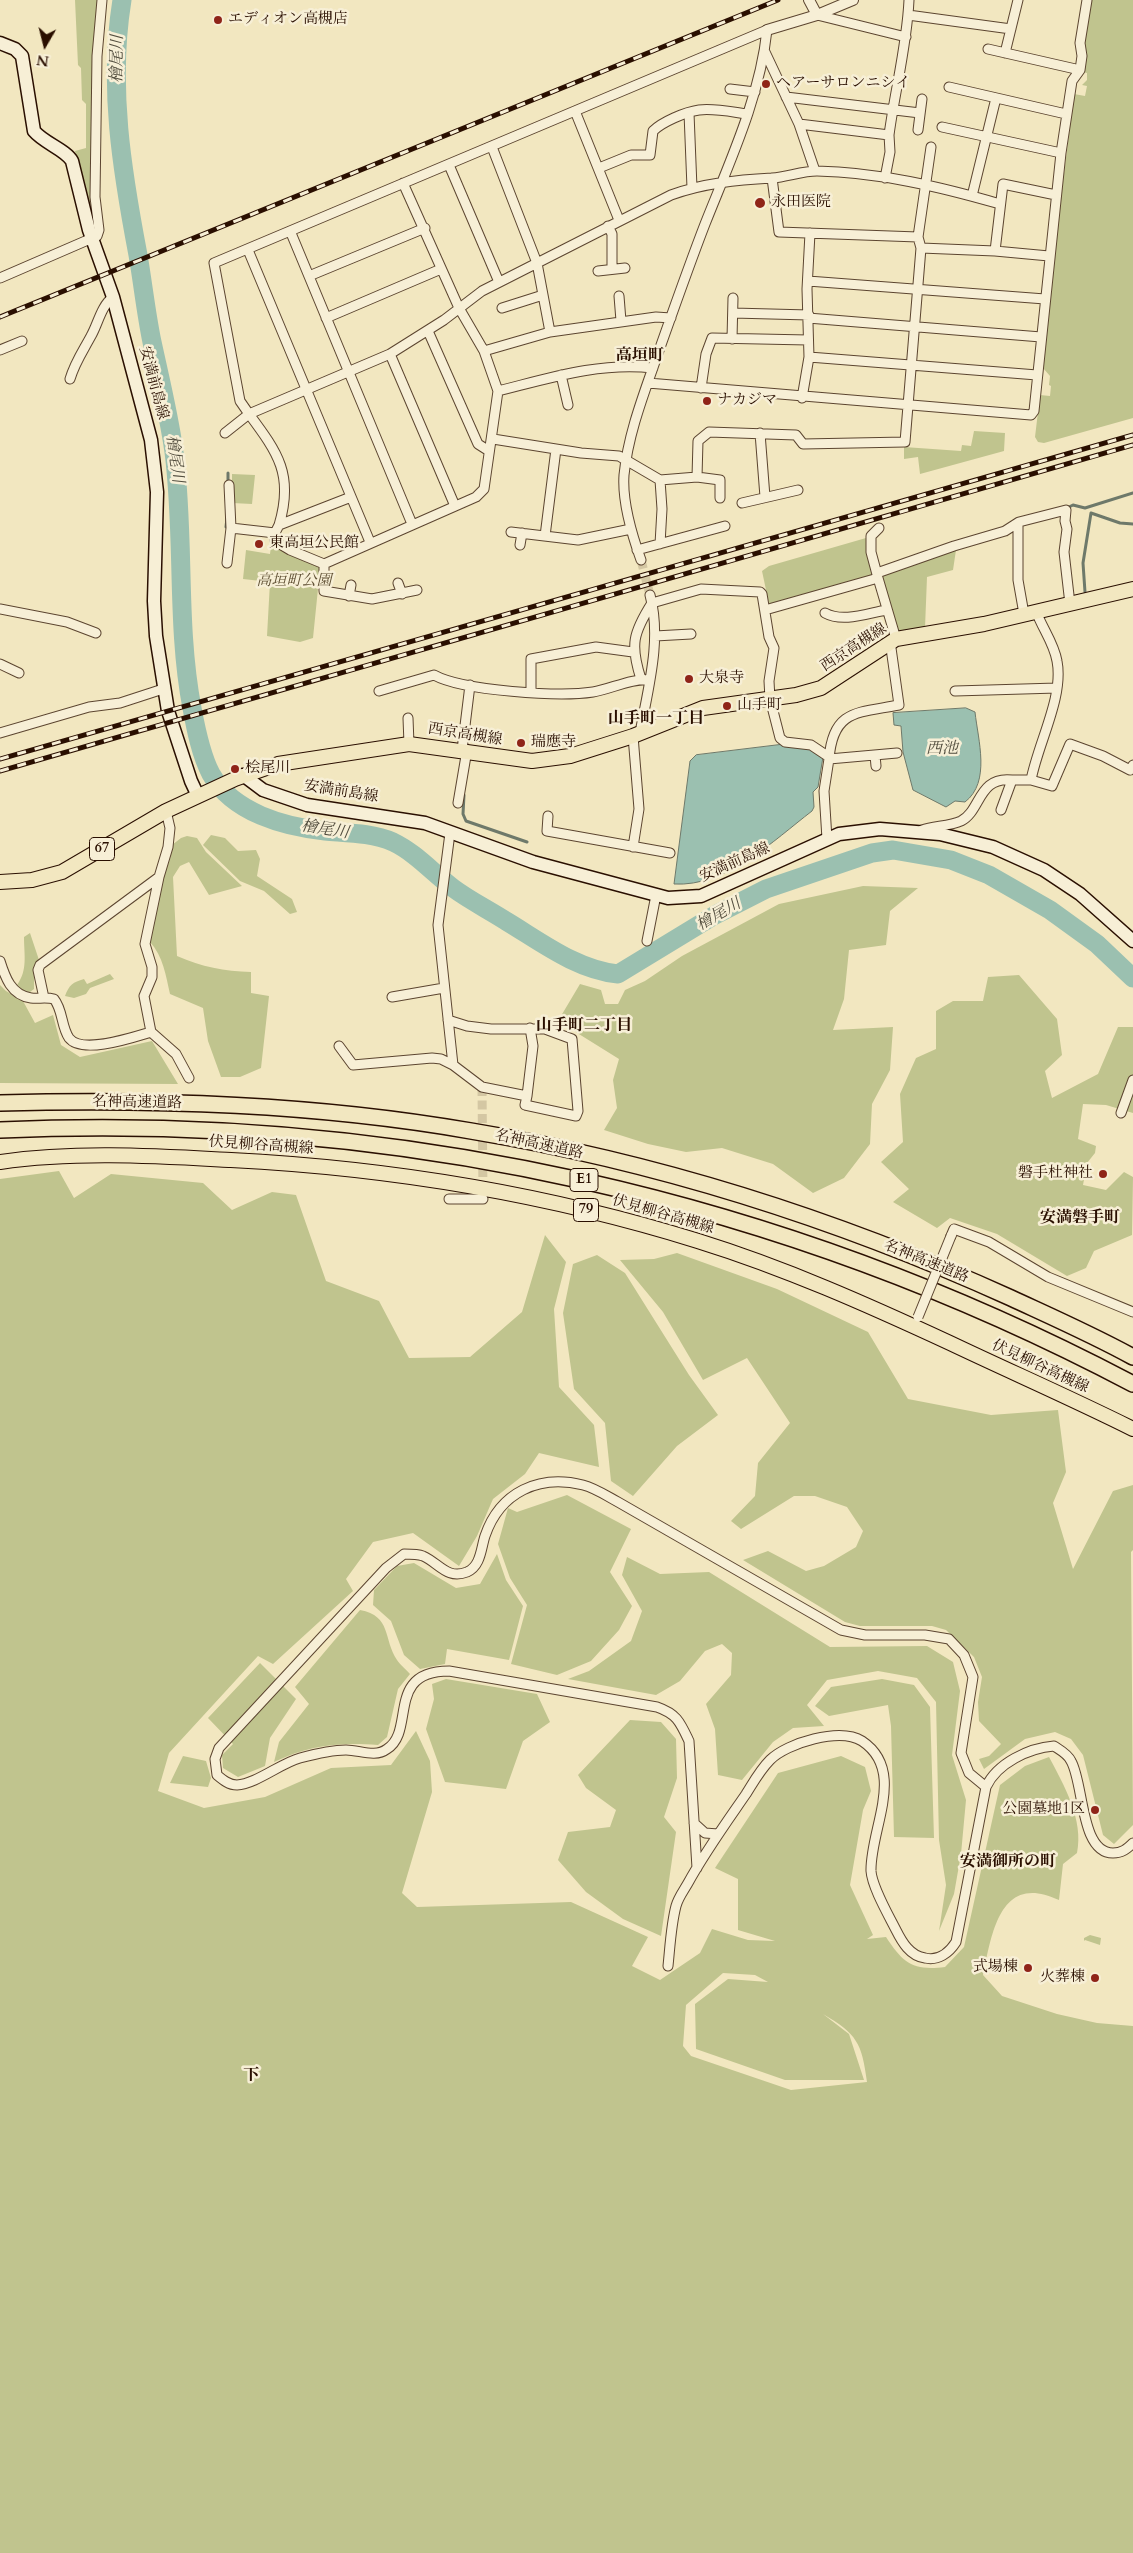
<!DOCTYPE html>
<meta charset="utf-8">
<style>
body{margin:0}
#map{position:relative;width:1133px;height:2553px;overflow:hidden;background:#f2e7c0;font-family:Cardo,serif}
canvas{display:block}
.north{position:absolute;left:20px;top:20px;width:50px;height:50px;-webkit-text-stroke:4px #f7efd6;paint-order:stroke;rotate:188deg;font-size:14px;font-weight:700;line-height:20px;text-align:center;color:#2a0f00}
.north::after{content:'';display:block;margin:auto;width:18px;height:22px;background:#2a0f00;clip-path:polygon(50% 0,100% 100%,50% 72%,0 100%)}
</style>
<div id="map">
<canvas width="1133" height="2553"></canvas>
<div class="north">N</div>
</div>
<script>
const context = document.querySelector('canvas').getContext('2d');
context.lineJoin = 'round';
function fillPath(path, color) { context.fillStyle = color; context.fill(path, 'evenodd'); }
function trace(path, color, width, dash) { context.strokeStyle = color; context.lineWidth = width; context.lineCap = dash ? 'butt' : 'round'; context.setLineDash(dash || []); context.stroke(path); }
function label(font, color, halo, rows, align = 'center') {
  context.font = font + ' Cardo,"Noto Serif JP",serif'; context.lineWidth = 5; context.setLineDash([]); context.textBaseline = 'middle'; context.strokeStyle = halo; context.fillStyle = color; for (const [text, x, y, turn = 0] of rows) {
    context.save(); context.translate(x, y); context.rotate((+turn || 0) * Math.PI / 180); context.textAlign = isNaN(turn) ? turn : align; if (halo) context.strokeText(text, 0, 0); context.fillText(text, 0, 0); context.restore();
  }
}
fillPath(new Path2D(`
 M75,0H99L90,201L92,225H90L75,151L86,148V104L82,100L81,68L78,65Z
 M1089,0H1133V418L1044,443L1038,442L1035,437L1040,395L1050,396L1051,386L1049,385L1050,376L1043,368L1053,261L1074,94L1085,96L1087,86L1082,85L1087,80V73L1082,72V43Z
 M974,431L1005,433L1004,451L920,474L918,457L904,459V447L961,451L962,445L971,446Z
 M232,474L255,475L252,504L232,503Z
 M866,538L873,575L769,604L762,571L769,566Z
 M271,546L318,565L320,569L313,638L300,642L267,636L270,582L243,579L246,550L270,554Z
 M956,550L953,570L927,577L925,628L896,632L880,577Z
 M211,835L225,838L238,851L256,850L260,859L257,876L292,899L297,912L290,914L264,891L240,881L203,845Z
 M187,836L197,838L206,852L242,886L209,895L189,862L180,866L173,877L177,956C202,967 224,971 251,972V993L269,996L261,1068L240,1077H221L208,1041L203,1008L170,994C166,976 163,956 150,942L161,885L170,859L172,845L181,838Z
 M863,886L918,888L890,911L886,945L849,950L844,999L833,1030L893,1027L890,1070L872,1104L870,1144L844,1178L813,1193L773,1164L722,1148L686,1152L648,1144L604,1130L617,1108L613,1080L619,1059L558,1021L580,984L601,990L605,1004H618L625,990L645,981L682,956L779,904Z
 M30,933L39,960L34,969V989L30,992L21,991L17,985C28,970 24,955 24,937Z
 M110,974L114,979L90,988L86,994L74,998L65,996C69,985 73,982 84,979L87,984Z
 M1019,975L1057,1019L1062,1055L1045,1071L1052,1098L1098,1074L1118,1027H1133V1113L1106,1105L1083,1104L1078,1139L1096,1146L1095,1153L1087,1163L1083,1185L1106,1190L1124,1172L1133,1177L1132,1235L1094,1251L1086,1268L1067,1276L997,1234L950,1218L937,1228L893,1202L909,1189L881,1162L903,1142L900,1094L916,1058L936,1049V1011L953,1001H983L988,977Z
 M0,985L6,991L23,1001L35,1023L53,1015L61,1045L80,1057L152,1041L178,1084L0,1083Z
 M59,1171L74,1198L111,1174L203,1183L232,1210L272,1192L296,1195L326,1281L379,1301L409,1358L470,1357L522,1312L545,1235L566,1262L554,1309L559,1387L594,1425L599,1467L539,1453L525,1474L493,1499L477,1536L459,1566L413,1533L373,1542L346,1579L353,1591L273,1664L258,1656L169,1753L158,1791L204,1808L265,1797L331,1768L391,1765L416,1731L430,1761L432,1792L402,1893L417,1907L571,1902L648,1937L632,1966L660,1980L700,1953L712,1929L748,1940L775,1941L738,1930V1879L715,1868L778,1773L841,1756L865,1767L871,1791L863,1810L850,1885L873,1935L867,1939L886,1937C903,1963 913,1971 945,1967L964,1947L1000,1785L1025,1766L1049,1757C1064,1785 1084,1820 1077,1853L1063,1864L1059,1900C1000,1872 992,1933 983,1975L1002,1996L1057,2014L1097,2023L1133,2026V2553H0V1179ZM723,1973L755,1975L768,1982L728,1979L695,2004L696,2049L785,2080H864L849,2034L823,2014C857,2034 862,2043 867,2082L791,2090L691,2056L683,2046L686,2005Z
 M677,1253L777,1289L868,1332L908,1399L991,1415L1058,1410L1066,1472L1053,1503L1073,1569L1113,1491L1133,1485V1550L1131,1552L1133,1825L1114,1844L1103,1835L1083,1755L1071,1739L1055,1732L1025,1739L984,1769L979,1759L989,1756L1001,1744L979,1721L978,1702L982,1677L974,1657L946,1630L932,1626H860L845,1622L743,1560L768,1551L806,1571L824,1566L856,1547L863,1531L847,1507L815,1496H794L741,1529L731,1521L755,1496L758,1463L790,1423L747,1358L703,1380L663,1312L620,1260L654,1259Z
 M597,1255L625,1273L689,1375L718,1415L677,1446L633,1496L611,1481L605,1423L574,1389L563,1313L573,1264Z
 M567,1495L631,1529L610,1572L632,1606L619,1630L591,1661L557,1675L511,1664L527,1605L510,1578L498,1544L508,1508L517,1512Z
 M497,1554L506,1580L523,1606L509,1660L447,1649L445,1664L420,1669L404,1655L391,1621L373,1605L374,1590L397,1566L414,1563L456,1588L480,1584Z
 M627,1557L660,1574L709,1572L830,1647L927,1646L953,1662L960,1691L952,1755L966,1800L961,1854L954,1894L939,1931L946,1885L939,1840L936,1702L917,1678L878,1671L827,1680L807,1705L824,1726L793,1728L773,1742L742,1780L718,1775L715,1729L706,1704L731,1675L732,1653L722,1644L705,1651L680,1681L656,1695L568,1679L589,1671L631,1641L642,1611L622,1575Z
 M360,1610C392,1616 383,1639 397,1660C400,1665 406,1669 410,1674L398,1689L387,1737L378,1745C338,1742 310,1745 274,1762L279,1742L309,1704L295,1687Z
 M260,1663L296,1699L270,1738L265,1766L238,1777L223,1768L222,1755L233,1744L208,1718Z
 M446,1679L537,1694L550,1722L523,1741L506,1789L445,1782L426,1729L434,1699L432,1684Z
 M882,1679L914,1685L930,1707L934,1838L894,1837L891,1726L888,1705L829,1716L815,1706L831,1687Z
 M630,1720L661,1722L676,1739L677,1778L664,1817L676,1832L661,1936L623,1919L586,1892L558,1860L568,1832L610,1827L616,1810L586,1788L578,1775Z
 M183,1756L206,1761L211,1778L208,1787L170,1783Z
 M1090,1935L1101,1938L1100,1945L1085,1940L1084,1941V1938Z`), '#c0c48e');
const water = new Path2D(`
 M966,708L975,712C978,740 991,782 965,802L955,801L946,807L913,790L903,752L901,726L894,725L893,713Z
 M785,744L806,747L823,757L818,787L813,792L814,807L812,811C773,841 726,887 674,884L690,761L696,755Z`);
fillPath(water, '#9bc0b0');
trace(water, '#6e796a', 1);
trace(new Path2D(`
 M228,484V473
 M1067,508L1073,505L1085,508L1133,493
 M226,527L227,518
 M1085,592L1083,563L1091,513L1120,523L1133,524
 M464,795L463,814L466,821L527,842`), '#6e796a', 3);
trace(new Path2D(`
 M122,0C108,86 122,171 138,255C143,284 146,313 152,342C160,379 169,415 174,452C185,538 176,624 192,708C196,730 201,755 211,774C233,813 285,827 325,831C348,833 372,833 393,842C416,853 433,873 453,888C469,900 489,910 506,921C541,942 577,970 618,974L715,915L766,889L872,853L893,850L951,860L989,875L1050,910L1097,944L1133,978`), '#9bc0b0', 19);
trace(new Path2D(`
 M641,560L650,595
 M482,1087L483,1194`), '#d4c7a3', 9, [9, 4.5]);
const minor = new Path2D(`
 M817,15L906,37
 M908,15L1011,29
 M988,49L1080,70
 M765,52L799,124L815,171
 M1005,53L1018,0
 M949,87L1066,114
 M730,89L755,92
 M786,97L920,113
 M575,111L619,220
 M689,113L692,188
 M799,124L889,135L890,152L885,178
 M942,127L1061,153
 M918,130L922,99
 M889,135C895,90 907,45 909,0
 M492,147L537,263L550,332
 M449,165L499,282
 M599,168L631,155H650L653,131C662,122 685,112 699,110C714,108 732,112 747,114
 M772,178L779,232L918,237
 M972,196L996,98
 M608,226L612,234V269
 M291,233L412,524
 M921,248L995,251L1049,256
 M248,250L370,542
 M995,251L1003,184L1056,195
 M598,271L625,268
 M309,276L425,228
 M0,278L97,236L99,230L95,197L97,56L102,0
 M808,281L1045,299
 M619,296L621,321
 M502,308L543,295
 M733,313L809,315
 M326,318L441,269
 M808,318L1041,337
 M428,331L478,444L489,451
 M732,339L733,298
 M0,350L22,341
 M484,351L550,332L656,317L671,318
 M390,354L455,506
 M809,357L1037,375
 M561,375L568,405
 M70,379C75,362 83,351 91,336C98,324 101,306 113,297
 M648,383L1031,415L1034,411L1061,153L1072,81L1080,70L1082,56L1080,43L1087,0
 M701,388L706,354L712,338L808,340
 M498,391C550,378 599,362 653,368
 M802,398L809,357L807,289L810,233
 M225,433L249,414L240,401L214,263L767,30C760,97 730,161 705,224C688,268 672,314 656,359C643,396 628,435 624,475C622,503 632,535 641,560
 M760,433L765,497
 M493,439L581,453L619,456L660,480L697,477L720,480V498
 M697,477L698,441L709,432L796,435L803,444L905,442L921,248L918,237L931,147
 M660,480L662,509L660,544
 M229,485L231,528
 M742,503L798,490
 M1018,523V580L1024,614
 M279,525C294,475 278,453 249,414L390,354L444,320L482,291L671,195C704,183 737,180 772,178C787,177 802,171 817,171C878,172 941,187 1000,204
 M879,528L871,536V552L878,578L896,639
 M511,532L578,540L631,529
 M275,533V541L290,550L324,564L476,497L484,489L498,391L484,351L459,308L403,183
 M545,536L556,449
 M520,545L522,533
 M637,550L725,526
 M227,563L231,528L275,533L279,525L351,497
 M324,564V591L372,599L417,590
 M877,573L954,546L1005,531L1019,522L1066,510L1065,521L1067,529L1064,552L1070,604
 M398,583L402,594
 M349,596L351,585
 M0,609L67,622L96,633
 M765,610L878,578
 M825,613C843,623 868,613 887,610
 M655,636L691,634
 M0,664L19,673
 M641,679C630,645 633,633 652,603L701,589L760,592L762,594L769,637L774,648L769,681L770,699L780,738L785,742L811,745L829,757
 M379,691L434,675C463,691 560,697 593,692C611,689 632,678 649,680
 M955,691L1057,688
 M531,692V659L596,647L633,652
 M408,718L409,744
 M0,733L89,707L120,703L163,689
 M640,733C648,688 662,640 650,595
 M633,736L639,809L633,847
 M462,750L470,685
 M875,755L876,766
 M829,759C833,709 858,713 899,705L890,641
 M1031,780C1038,743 1064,697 1057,661C1054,643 1042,628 1036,611
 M458,803L467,750
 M1001,810L1012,780H1031L1052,786L1070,744L1103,756L1130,770L1133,765
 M548,816L547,831L670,853
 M922,830C934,826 950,826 961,821C981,811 978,776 1012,780
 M450,833L438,925L453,1065
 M827,839L824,791L829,759L897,753
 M647,941L656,895
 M0,961C5,977 11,995 31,998C38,999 46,997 54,999C63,1010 61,1026 69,1038C82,1055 134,1037 151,1032L144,996L152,977V967L145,944L159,877L168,847L170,828L166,811
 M392,997L444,988
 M44,998L38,970L40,965L159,877
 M151,1032L176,1054L189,1078
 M339,1046L353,1065L432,1058L441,1059L453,1065L482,1087L527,1096L525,1105L576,1116L578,1111L572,1039L545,1029H491L467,1026L448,1020
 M527,1096L533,1046L530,1028
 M1121,1113L1133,1080
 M449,1199H483
 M951,1236L954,1229L989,1242L1048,1277L1133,1312
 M694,1823L705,1833L718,1834
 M697,1868L689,1741C680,1722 677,1714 657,1707L449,1671C385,1671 416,1731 387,1749C375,1758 360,1750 346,1750C331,1750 315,1754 300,1758C281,1763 256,1784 237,1785C229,1785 223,1780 217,1775L215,1759L219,1748L386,1568L404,1554C409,1554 418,1554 423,1556C439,1563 447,1580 467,1572C481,1566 481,1548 485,1536C500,1492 539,1474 583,1485C595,1488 607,1496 618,1502L841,1630L865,1635H925L949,1639L964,1655L973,1677L961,1753L969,1773L986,1787
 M668,1966C670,1947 671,1925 676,1906C678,1898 684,1890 688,1883C705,1852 726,1823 746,1794C753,1783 760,1770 770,1760C787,1743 840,1727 862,1741C907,1771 870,1829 871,1871C872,1887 889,1916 896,1930C902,1942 910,1956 925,1958C938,1961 949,1953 956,1942L986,1787C997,1763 1029,1748 1054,1746C1060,1750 1068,1754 1071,1761C1084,1783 1080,1853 1113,1853C1122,1853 1127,1849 1133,1843`);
const tertiary = new Path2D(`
 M809,0L817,15
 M767,30L817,15L853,0`);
const secondary = new Path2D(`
 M0,43L15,49L22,56L34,131C44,143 66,150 72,161L89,230L113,297L151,440L157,492L154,601L156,636L168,711L191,781L198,796
 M243,775L263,790L307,805L425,823L533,862L668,898L701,896L839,834L880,829L940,834L993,847L1044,870L1080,894L1133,941`);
const primary = new Path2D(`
 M0,882L32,880L62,872L166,811L235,779L278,764L409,744L532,761L570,756L633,736L703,708L796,695L821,688L896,639L984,624L1133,589
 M0,1162C76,1151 155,1156 231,1160C388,1168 547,1194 698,1241C785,1268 868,1305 950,1343C1011,1372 1073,1399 1133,1429`);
const motorway = new Path2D(`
 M0,1103C157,1099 316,1104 471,1131C657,1162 839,1220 1011,1298C1052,1317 1093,1335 1133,1357
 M0,1130C396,1112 782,1199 1133,1384`);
trace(minor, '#5c4530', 11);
trace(tertiary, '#5c4530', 12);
trace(secondary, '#2a0f00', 15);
trace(primary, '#2a0f00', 16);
trace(motorway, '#2a0f00', 18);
trace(minor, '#f7efd6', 9);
trace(tertiary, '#f7efd6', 10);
trace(secondary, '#f7efd6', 12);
trace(primary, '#f2e7c0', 14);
trace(motorway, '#f2e7c0', 15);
const rail = new Path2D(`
 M0,317L778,0
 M0,759L1133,435
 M0,771L1133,445`);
trace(rail, '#2a0f00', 5);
trace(rail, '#f7efd6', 3, [9]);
const minorBridge = new Path2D(`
 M918,1317L951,1236`);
trace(minorBridge, '#5c4530', 11, []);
trace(minorBridge, '#f7efd6', 9);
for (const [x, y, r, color] of [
 [218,20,5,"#8f2418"],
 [766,84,5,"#8f2418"],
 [760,203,6,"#8f2418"],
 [707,401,5,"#8f2418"],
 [259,544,5,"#8f2418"],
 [689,679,5,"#8f2418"],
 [727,706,5,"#8f2418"],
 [521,743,5,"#8f2418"],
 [235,769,5,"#8f2418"],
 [1103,1174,5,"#8f2418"],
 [1095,1810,5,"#8f2418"],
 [1028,1968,5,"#8f2418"],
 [1095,1978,5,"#8f2418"]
]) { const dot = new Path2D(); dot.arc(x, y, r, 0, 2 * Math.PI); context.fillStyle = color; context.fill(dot); trace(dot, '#f7efd6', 2); }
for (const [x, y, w] of [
 [102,849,25],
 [584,1180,28],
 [586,1210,25]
]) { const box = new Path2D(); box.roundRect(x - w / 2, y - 11.5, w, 23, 4); context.fillStyle = '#f7efd6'; context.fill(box); trace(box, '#2a0f00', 1); }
label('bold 14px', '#2a0f00', null, [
 ["67",102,849],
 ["E1",584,1180],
 ["79",586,1210]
]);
label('15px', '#2a0f00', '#f7efd6', [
 ["エディオン高槻店",228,20],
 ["ヘアーサロンニシイ",776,84],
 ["永田医院",771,203],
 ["ナカジマ",717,401],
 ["東高垣公民館",269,544],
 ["大泉寺",699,679],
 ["山手町",737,706],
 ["瑞應寺",531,743],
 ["桧尾川",245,769],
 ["磐手杜神社",1093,1174,"right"],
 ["公園墓地1区",1085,1810,"right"],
 ["式場棟",1018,1968,"right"],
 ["火葬棟",1085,1978,"right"]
], 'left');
label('15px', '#2a0f00', '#f7efd6', [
 ["安満前島線",153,383,75],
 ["西京高槻線",854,648,-33],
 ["西京高槻線",465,735,9],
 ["安満前島線",341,792,9],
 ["安満前島線",735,863,-24],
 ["名神高速道路",137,1103,1],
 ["名神高速道路",539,1145,12],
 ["伏見柳谷高槻線",261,1146,4],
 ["伏見柳谷高槻線",663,1215,16],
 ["名神高速道路",926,1262,22],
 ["伏見柳谷高槻線",1040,1367,25]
]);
label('italic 15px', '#5e4e32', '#f7efd6', [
 ["高垣町公園",294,582]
]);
label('italic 16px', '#524d3e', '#f7efd6', [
 ["檜尾川",118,59,-89],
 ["檜尾川",174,459,82],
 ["西池",942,749],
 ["檜尾川",325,830,9],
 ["檜尾川",719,915,-30]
]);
label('bold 16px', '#2a0f00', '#f7efd6', [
 ["高垣町",640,356],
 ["山手町一丁目",656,719],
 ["山手町二丁目",584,1026],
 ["安満磐手町",1080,1218],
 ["安満御所の町",1008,1862],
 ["下",251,2076]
]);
</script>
